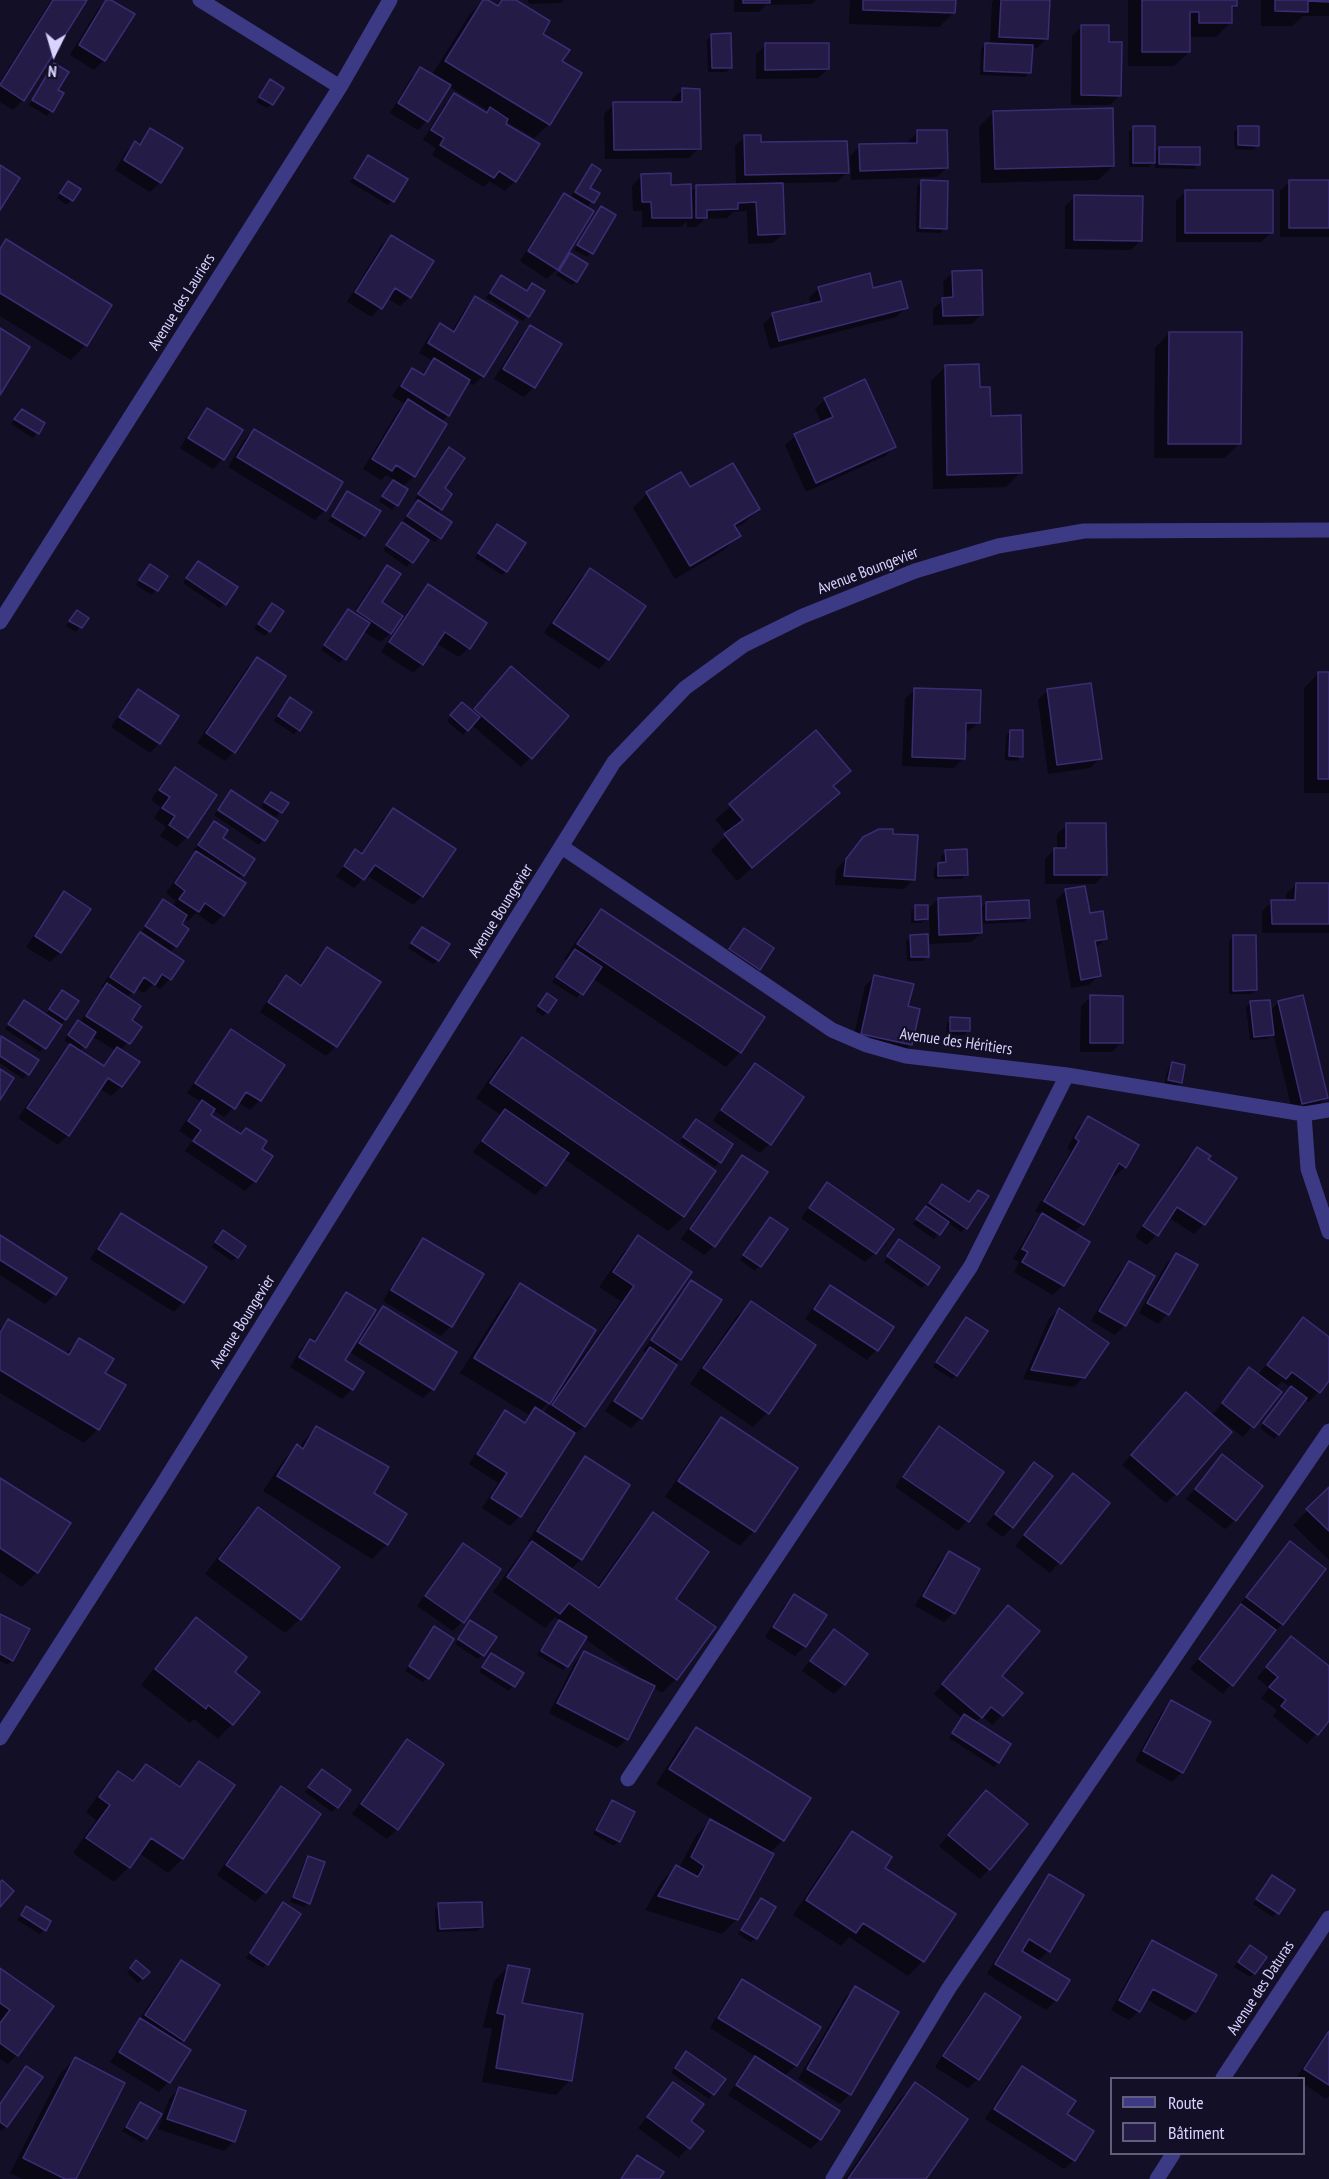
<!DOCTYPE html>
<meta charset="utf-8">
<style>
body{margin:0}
#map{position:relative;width:1329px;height:2179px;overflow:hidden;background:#130f26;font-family:"PT Sans Narrow",sans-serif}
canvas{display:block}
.legend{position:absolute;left:1110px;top:2077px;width:195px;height:78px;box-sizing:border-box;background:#130f26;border:2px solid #625e7d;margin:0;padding:8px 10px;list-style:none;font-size:18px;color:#d9d4ff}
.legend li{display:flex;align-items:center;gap:12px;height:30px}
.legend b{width:30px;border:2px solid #625e7d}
.north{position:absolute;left:24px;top:24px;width:60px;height:60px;-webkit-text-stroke:4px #130f26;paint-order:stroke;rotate:185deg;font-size:16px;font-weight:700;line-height:24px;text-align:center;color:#d9d4ff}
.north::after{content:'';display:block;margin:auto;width:21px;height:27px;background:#d9d4ff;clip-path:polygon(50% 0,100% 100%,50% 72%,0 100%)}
</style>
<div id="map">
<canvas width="1329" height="2179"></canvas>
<ul class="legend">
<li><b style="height:8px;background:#3d3a85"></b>Route</li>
<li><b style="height:16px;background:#241b47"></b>Bâtiment</li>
</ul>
<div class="north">N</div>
</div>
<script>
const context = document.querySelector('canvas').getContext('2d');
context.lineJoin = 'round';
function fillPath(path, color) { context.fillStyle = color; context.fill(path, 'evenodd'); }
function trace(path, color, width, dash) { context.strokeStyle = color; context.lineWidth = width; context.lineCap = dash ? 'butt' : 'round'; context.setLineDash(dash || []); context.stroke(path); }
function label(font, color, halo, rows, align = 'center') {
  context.font = font + ' "PT Sans Narrow",sans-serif'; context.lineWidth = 4.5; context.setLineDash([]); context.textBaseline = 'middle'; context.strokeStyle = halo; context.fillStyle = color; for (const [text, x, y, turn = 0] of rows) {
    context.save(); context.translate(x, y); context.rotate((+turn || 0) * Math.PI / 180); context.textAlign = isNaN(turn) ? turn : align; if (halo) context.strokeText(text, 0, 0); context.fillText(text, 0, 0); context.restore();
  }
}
fillPath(new Path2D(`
 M51,0H85L22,101L13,110L0,102V82Z
 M108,0L133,15L104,60L94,70L70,55L98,9Z
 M484,0L495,6L501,0H513L541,34L549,124L534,138L505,121L515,181L505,191L489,181L484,187L432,155L436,148L423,140L445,104L454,94L486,114L489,111L448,86L427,121L418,130L390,113L411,78L421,68L432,75L470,14Z
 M528,0H564L561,3L529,4Z
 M734,0H816L812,4L766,5L759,12H734Z
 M850,0H954V12L939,27L849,24Z
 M994,0H1049L1047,38L1037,48H1031L1030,72L1025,77L980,75L981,49L986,44H990L992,2Z
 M1128,0H1236V6L1231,11V22L1216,37H1189V52L1174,66H1128Z
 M1261,0H1329V16H1303L1292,26H1261Z
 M1082,26L1107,43L1120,95L1110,105H1071L1072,36Z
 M712,35L731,68L726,72H708L707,40Z
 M766,45L828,69L818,78L756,79V54Z
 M50,70L56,90L62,94L47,116L29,105Z
 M270,81L272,104L267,108L256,102Z
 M682,90L699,148L689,158L605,159L604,114L614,104L673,103L672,99Z
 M994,112L1113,166L1098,180L981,183L979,127Z
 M1134,127L1153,154L1160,148L1198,164L1194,169L1155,168V161L1149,167H1129V132Z
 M1239,128L1257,145L1253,150L1235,149L1234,132Z
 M151,130L160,182L150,192L115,170L125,153L135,143L138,145Z
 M918,132L946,168L937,177L851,180L850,156L860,146L908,145V141Z
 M745,137L760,144L847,172L837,182L782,183L783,234L773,243L748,244L747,211L733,212L727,218L705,219L696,227H687V221L681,227H642V211H633L632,186L641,176L690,193L696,187L736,185L735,146Z
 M368,157L392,201L388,205L350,182Z
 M592,166L588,188L598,194L586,208L562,263L570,254L576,281L572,285L556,275L561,265L547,279L520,261L555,205L564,195L570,198Z
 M1290,181H1329V237H1280V191Z
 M922,182L945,228L941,233L916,232L917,186Z
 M68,183L79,190L67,205L57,198Z
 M1186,191L1271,233L1261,242H1176V201Z
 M1075,197L1141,240L1131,250L1065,249V206Z
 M601,208L591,253L587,257L574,250Z
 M391,236L410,297L400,306L387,298L372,317L347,302L381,246Z
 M7,241L110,305L85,345L71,360L0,316V248Z
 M953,272L981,315L972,324L933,325V309L944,299L943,282Z
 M501,277L526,292L532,285L542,292L523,321L486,298Z
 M819,288L872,290L906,308L896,317L770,349L763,324L773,315L811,305L809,298Z
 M476,298L483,376L473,385L468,382L448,415L441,422L414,476L402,487L406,490L392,510L379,501L395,480L386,475L381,480L363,469L398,411L405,404L392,396L403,380L412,370L421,375L433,361L419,353L430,335L440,325L451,332L466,308Z
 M530,327L560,344L534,387L524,397L494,379L521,336Z
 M1169,333L1240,443L1225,458H1154L1155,348Z
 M945,367L979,389L989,417L1020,473L1006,487L933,489L931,381Z
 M825,399L894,447L885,456L806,492L785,445L795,436L822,424L815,409Z
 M207,410L223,459L213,469L180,448L197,420Z
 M17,415L43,424L33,438L11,424Z
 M254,430L325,510L315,520L228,467L244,440Z
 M445,453L440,509L436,513L440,538L435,542L403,521L418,501L415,499Z
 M690,489L759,509L744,523L734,529L739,536L724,550L675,579L633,508L647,494Z
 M348,493L364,535L360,540L328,521Z
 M402,524L426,540L407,567L383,550Z
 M493,531L506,571L502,575L475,558Z
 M387,567L380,602L403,618L419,595L428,586L468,648L459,657L436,643L422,664L413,673L381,652L403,619L400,618L390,631L356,609L377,577Z
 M194,568L224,604L220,608L183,583Z
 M146,570L166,576L152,595L136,585Z
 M590,570L608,659L599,669L544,633L580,579Z
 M268,609L282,612L265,636L254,629Z
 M354,611L389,634L380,642L363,631L340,663L321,650L344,615L353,614Z
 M77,612L87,618L76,632L66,626Z
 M257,659L234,752L225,761L197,743L247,668Z
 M1319,673H1329V793H1304V688Z
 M502,678L530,758L521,767L472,725L463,735L447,721L462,704L471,712Z
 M915,689L978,723L968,732H964L963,759L954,768L902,766L905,699Z
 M138,691L159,743L150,753L111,727L129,700Z
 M1047,691L1100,758L1090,768L1048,774L1038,700Z
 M286,704L298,730L294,734L274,721Z
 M1011,731L1021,756L1017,761L1005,760L1006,736Z
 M816,732L849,771L832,787L838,793L737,881L711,850L728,834L715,820Z
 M175,769L215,795L187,837L177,847L160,836L166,827L154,818L161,807L151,800L165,778Z
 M231,792L276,822L259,845L214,815Z
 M267,798L286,804L276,817L261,807Z
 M393,810L422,896L413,905L366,875L354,888L336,876L356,851L360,855L383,819Z
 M214,822L221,838L253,860L238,880L244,884L223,915L213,925L196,913L188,921L184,918L180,924L176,946L171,951L142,931L159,906L172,907L176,901L166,893L187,862L197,852L194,850Z
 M1067,825L1105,874L1095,884H1045V859L1055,849L1057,850V834Z
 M864,838L914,879L904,889L835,885L836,870Z
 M946,852L966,874L962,879H934V869L938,864H942L941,856Z
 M1296,885H1329V933H1262V911L1272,902H1286V894Z
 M1066,890L1089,915L1106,938L1096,948L1099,975L1089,985L1071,988L1056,900Z
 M65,893L89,909L60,953L50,962L26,947L55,903Z
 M938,899L980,909L986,903L1029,917L1024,922L980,924L981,933L971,942L927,944V956L923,961H907L906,941L911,937L930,936L929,916L922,923H911V911L916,907L926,911Z
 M601,911L740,1052L726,1067L592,978L577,998L552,982L566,961L564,959L587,925Z
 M422,929L438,960L433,964L408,948Z
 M744,930L759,969L755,973L726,954Z
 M140,934L170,979L160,989L153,984L144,993L136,988L127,998L130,1020L140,1027L120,1051L138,1063L121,1087L111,1096L99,1088L68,1135L58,1145L18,1118L60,1056L71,1045L64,1040L73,1026L79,1023L104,989L101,987L131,944ZM92,1036L116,1051L102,1067L79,1052Z
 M1233,936L1256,990L1251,994H1229V941Z
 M327,949L378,982L336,1046L326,1056L260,1012L276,987L286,977L299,986L317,958Z
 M875,977L907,1008L911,1044L901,1054L852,1044L865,986Z
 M58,997L65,1019L40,1052L5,1029L20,1007L45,1016Z
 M1091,997L1121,1042L1112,1052H1080L1081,1006Z
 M1301,997L1326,1097L1317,1107L1293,1113L1273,1033L1267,1039L1250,1040L1246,1007L1250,1003L1269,1012L1278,1003Z
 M543,999L547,1012L543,1016L535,1011Z
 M951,1019L968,1031L964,1035H946L947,1023Z
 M231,1031L283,1066L260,1100L250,1110L238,1102L224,1117L213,1110L209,1116L271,1157L255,1181L245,1191L185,1151L193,1140L179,1131L193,1111L202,1102L187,1093L222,1041Z
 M1,1038L37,1061L23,1079L0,1063Z
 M523,1039L714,1172L683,1217L668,1231L563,1158L545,1185L535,1195L473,1152L501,1115L476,1098L508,1053Z
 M755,1064L769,1144L760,1153L713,1121L745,1074Z
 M1172,1064L1181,1083L1176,1087L1164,1085L1168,1069Z
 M1089,1118L1125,1167L1115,1176L1111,1174L1082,1224V1222L1043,1199L1071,1151L1067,1148L1079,1127Z
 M692,1125L731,1145L715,1167L680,1142Z
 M1197,1149L1206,1160L1234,1179L1204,1224L1194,1234L1168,1217L1156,1235L1147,1245L1135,1237L1187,1158Z
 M743,1157L714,1246L704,1255L681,1239L733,1166Z
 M827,1184L875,1253L865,1262L801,1218L818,1194Z
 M938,1190L966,1228L961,1232L947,1222L934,1239L913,1224Z
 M1041,1201L1081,1225L1073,1233L1063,1285L1053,1295L1014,1272L1019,1262L1013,1259L1033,1225L1042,1215L1035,1211Z
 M121,1215L183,1302L174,1312L90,1259L112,1225Z
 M766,1223L786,1229L755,1271L740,1260Z
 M0,1237L65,1278L55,1294L45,1304L0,1275Z
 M219,1237L237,1257L232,1261L212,1247Z
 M638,1237L690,1272L584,1426L568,1440L520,1516L510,1526L482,1508L498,1483L469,1464L496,1422L506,1412L523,1423L529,1415L460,1373L506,1300L520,1285L556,1391L558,1392L621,1301L599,1287L624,1252ZM549,1402L550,1403L543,1414L539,1412Z
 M424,1240L451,1326L441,1336L383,1301L414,1249Z
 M895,1246L926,1284L922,1288L884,1262Z
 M1176,1255L1195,1266L1167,1314L1158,1324L1139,1313L1166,1264Z
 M1129,1263L1153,1277L1125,1325L1115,1335L1091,1321L1119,1273Z
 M691,1282L680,1359L674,1365L641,1418L631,1428L605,1411L646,1353L643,1351L682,1292Z
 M831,1287L892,1327L876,1350L867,1360L805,1319L821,1296Z
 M347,1294L342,1361L352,1389L342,1399L290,1367L300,1350L310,1341L313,1342L337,1304Z
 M751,1303L767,1413L753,1427L690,1384L736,1317Z
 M383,1308L433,1389L423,1398L351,1353L374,1317Z
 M1059,1309L1084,1377L1074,1387L1023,1379L1049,1319Z
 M966,1318L956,1375L952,1379L933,1367Z
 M1303,1319L1329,1338V1379L1309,1402L1305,1399L1274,1439L1260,1428L1291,1388L1282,1381L1275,1388L1280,1392L1243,1437L1213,1414L1249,1369L1258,1375L1293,1329Z
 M9,1321L65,1354L79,1340L103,1373L98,1429L84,1443L0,1393V1329Z
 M1177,1404L1176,1494L1166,1503L1122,1465Z
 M721,1419L796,1469L754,1531L740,1546L665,1497L707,1434Z
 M316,1427L372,1493L405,1514L387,1544L372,1559L263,1491L283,1461L297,1446L299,1447Z
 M939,1428L1002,1472L967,1521L958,1531L895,1487L929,1438Z
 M1222,1456L1235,1520L1225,1529L1186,1499Z
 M585,1458L628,1485L581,1559L570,1570L596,1588L639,1529L653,1514L674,1599L676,1679L662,1693L653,1687L627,1739L617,1748L549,1713L575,1662L585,1653L644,1681L584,1638L563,1670L537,1655L560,1621L555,1617L545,1628L493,1592L518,1557L532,1543L528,1541L576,1468Z
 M1034,1464L1051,1476L1012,1527L1003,1537L986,1525L1025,1473Z
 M0,1480L37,1572L22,1587L0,1572Z
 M1064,1485L1108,1503L1050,1573L1015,1546Z
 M1329,1489V1560L1293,1525Z
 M258,1509L300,1619L285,1633L205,1574L243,1524Z
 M1290,1543L1282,1624L1223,1694L1190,1669L1240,1608L1238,1607L1280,1553Z
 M463,1545L462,1622L453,1631L417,1606L453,1554Z
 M949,1553L953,1613L944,1622L915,1606L939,1563Z
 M794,1596L805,1646L795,1656L765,1637L784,1606Z
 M0,1615L12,1660L8,1665L0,1661Z
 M999,1617L1000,1676L1021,1693L993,1725L982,1716L975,1723L998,1762L994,1767L949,1738L962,1718L934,1694Z
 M196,1619L233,1672L232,1724L218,1739L194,1719L190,1723L141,1685L181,1634Z
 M466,1627L483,1655L478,1659L455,1644Z
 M434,1628L428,1678L423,1682L405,1671Z
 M834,1631L866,1654L844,1684L834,1694L802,1671L824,1641Z
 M1282,1648L1329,1668V1719L1307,1744L1273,1716L1277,1710L1261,1698L1269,1688L1257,1678Z
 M491,1655L522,1674L509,1691L479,1672Z
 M1171,1702L1182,1772L1172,1782L1135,1761L1162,1712Z
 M697,1729L783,1840L769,1854L737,1919L722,1934L645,1910L662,1881L676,1867L679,1868L696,1836L712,1819L656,1784L682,1743Z
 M408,1741L397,1829L387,1839L352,1814L398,1750Z
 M199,1763L232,1786L182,1859L168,1873L139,1853L129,1867L114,1882L73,1853L96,1820L86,1812L104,1787L119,1773L131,1781L146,1765L178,1787Z
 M317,1775L337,1807L332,1812L305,1792Z
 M281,1788L319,1814L265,1892L255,1902L217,1875L271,1798Z
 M986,1792L989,1869L980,1879L939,1846Z
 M612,1801L619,1841L614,1846L593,1834L608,1806Z
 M852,1833L883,1868L923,1961L908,1976L849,1937L841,1946L793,1915L838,1848Z
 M309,1858L308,1903L304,1907L290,1902L304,1862Z
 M1050,1876L1048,1951L1037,1962L1056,2000L1046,2010L987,1974L1040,1886Z
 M1272,1877L1293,1890L1273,1917L1253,1904Z
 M761,1900L756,1938L751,1942L738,1934Z
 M283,1904L267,1964L263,1968L246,1958Z
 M439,1905L482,1926L477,1931L436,1932L435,1909Z
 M27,1908L44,1930L40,1934L17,1920Z
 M1153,1942L1215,1976L1194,2012V2010L1148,1984L1146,1986L1194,2013L1185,2021L1146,1999L1139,2011L1129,2020L1111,2010L1143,1952Z
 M1245,1951L1254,1973L1250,1977L1234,1967Z
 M181,1962L183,2040L179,2044L188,2050L168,2082L159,2092L110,2062L172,1971Z
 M509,1966L520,2004L570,2080L556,2095L482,2082L492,2029L483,2027L494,1981Z
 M132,1967L148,1972L138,1983L127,1973Z
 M0,1970L52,2006L17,2055L8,2064L0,2059Z
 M743,1981L796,2065L784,2077L820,2139L811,2149L728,2095L746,2067L757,2057L710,2028L733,1990Z
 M855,1988L850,2094L840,2104L798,2079L845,1998Z
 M985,1995L978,2079L968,2088L935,2067L975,2005Z
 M1329,2029V2096L1326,2099L1304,2084V2078H1296Z
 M686,2053L724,2079L709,2099L671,2073Z
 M75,2059V2179H22L10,2173L60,2074Z
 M1022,2068L1065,2115L1074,2160L1064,2169L985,2119L1012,2078Z
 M22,2072L6,2126L2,2131L0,2130V2104Z
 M674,2084L689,2121L702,2131L679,2158L638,2128Z
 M915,2084L924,2179H845L900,2099Z
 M179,2089L234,2141L224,2151L158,2129L169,2099Z
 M140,2104L146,2138L142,2143L122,2131Z
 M638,2157L658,2179H620Z`), '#0007');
const building = new Path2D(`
 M53,0H87L24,101L0,85Z
 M106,0H111L135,14L105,61L79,45Z
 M483,0H488L498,6L502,0H516L550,21L543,34L570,50L562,61L582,73L550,125L445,61Z
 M743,0H770V3H743Z
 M863,0H956L955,13L863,10Z
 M1001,0H1050L1048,39L999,37Z
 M1142,0H1237V6H1232V23H1199V12H1190V52H1142Z
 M1275,0H1329V2L1308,1V12L1275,11Z
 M1081,25H1109V42H1122L1121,96L1081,95Z
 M731,33L732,68H712L711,34Z
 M765,43H829V69L765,70Z
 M985,43L1033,45L1031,73L984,71Z
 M54,63L69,72L58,90L64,93L53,112L32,100Z
 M420,67L451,85L428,122L398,103Z
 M270,79L284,88L273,105L259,97Z
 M682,88L700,89L701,149L614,150L613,102H682Z
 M454,93L487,113L490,107L508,119L506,124L540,144L516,182L499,171L494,178L440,145L444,138L431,130Z
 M1113,108L1114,166L995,169L993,111Z
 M1133,126H1155V163H1133Z
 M1238,126H1259V146L1238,145Z
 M150,128L183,148L161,183L124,160L135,141L140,145Z
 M917,130H947L948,168L860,171L859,144L917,143Z
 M744,135H761V142L847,141L849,173L745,175Z
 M1159,147H1200V165L1159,164Z
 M368,155L408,179L394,202L354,178Z
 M592,164L601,170L590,188L600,193L594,203L575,192Z
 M0,165L20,178L0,210Z
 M671,173V185L691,184L692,218H652L651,202H642L641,174Z
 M921,180L948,181L947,229L920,228Z
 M1289,180H1329V228H1289Z
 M68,181L81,189L73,201L60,193Z
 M783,183L785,234L758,235L756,202L738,203V209L707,210V218H696V185Z
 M1185,190H1273V233H1185Z
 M564,193L594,211L558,270L528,251Z
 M1074,195L1143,196L1142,241L1074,240Z
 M601,206L616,215L593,254L577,245Z
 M391,235L434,261L411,298L395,288L382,309L355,292Z
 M6,239L112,305L87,346L0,293V249Z
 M570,253L588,264L577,282L559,271Z
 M982,270L983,315L943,316L942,298L953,297L952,271Z
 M870,273L873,288L901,281L908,308L779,341L772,313L822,301L818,287Z
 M501,275L527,291L532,283L545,291L529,317L490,293Z
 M475,296L518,322L484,377L428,343L440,323L454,332Z
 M530,325L562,344L535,388L503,369Z
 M0,328L30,347L0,395Z
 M1169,332H1242L1241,444H1168Z
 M434,358L470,380L449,416L401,386L412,368L424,375Z
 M979,364L980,387H990L991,416L1021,415L1022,473L947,475L945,365Z
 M865,379L896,447L816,483L794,434L833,417L824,398Z
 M408,399L447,424L415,477L396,465L392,471L372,459Z
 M207,408L243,430L224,460L188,438Z
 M22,409L45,423L39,434L14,419Z
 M254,429L343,482L326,511L237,457Z
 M449,447L465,458L445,488L452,494L442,510L418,494Z
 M733,463L760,509L734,525L741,536L690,566L646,492L681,472L690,487Z
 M393,480L408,489L398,506L382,496Z
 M347,491L381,511L365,536L332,516Z
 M418,500L452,522L441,539L407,516Z
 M402,522L429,540L413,563L386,545Z
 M497,524L526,543L507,572L478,553Z
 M198,561L238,587L226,605L186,578Z
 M150,564L168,576L158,591L139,580Z
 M387,565L401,574L382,602L403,616L391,634L357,611Z
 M590,568L646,606L609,660L553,623Z
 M428,584L487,623L470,649L445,632L423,665L389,642Z
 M272,603L284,611L270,632L258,624Z
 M348,609L370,623L346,660L324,645Z
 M77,610L89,618L82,628L69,621Z
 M257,657L286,676L235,753L206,733Z
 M511,666L569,716L532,759L474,709Z
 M1318,672H1329V779H1318Z
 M1091,683L1102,759L1057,765L1047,689Z
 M914,688L981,690L980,723H966L965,759L912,757Z
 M138,689L179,716L160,744L119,717Z
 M290,697L312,712L300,731L278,716Z
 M462,702L480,717L468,731L450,715Z
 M816,730L851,771L833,786L840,793L752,868L724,834L743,820L729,804Z
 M1010,730H1023V757L1009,756Z
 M175,767L217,795L188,838L169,825L175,816L162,808L170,797L159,790Z
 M231,790L278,821L265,841L218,810Z
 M271,792L289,803L282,813L264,802Z
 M393,808L456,849L423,897L375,865L364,880L344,866L355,849L362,854Z
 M214,821L228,830L223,838L255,859L244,876L198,845Z
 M1066,823H1106L1107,875H1054V848H1066Z
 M879,829H893V834L918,835L915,880L844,876L846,859L863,837Z
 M967,849L968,875L938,876V863L946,862L945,850Z
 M196,851L246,883L224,916L205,903L199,912L179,899L185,891L175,883Z
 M1296,883H1329V924H1272L1271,900H1295Z
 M1085,886L1090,913L1103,911L1107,939L1095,941L1101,976L1081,980L1065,889Z
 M64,891L91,909L61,953L35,936Z
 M981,896L982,933L939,935L938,898Z
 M163,899L187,915L182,924L189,929L177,947L145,926Z
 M1029,900L1030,918L986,920V902Z
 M915,905H928V919L915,920Z
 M601,909L765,1017L741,1053L577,944Z
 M422,927L450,944L439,961L411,943Z
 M744,928L774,948L760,970L729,949Z
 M140,932L184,961L171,980L162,974L155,985L144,977L134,993L110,977Z
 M928,934L929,957H911L910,935Z
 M1233,935H1256L1257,990L1233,991Z
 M327,947L381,982L337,1047L268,1002L286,975L301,986Z
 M575,949L602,967L583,995L556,977Z
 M874,975L914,984L908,1006L920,1009L912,1045L861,1034Z
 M107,983L141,1006L132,1020L142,1027L130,1044L86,1016Z
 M62,990L79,1001L66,1020L49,1009Z
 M547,993L557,1000L548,1013L538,1006Z
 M1090,995L1123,996V1043H1090Z
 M1303,995L1328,1098L1302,1104L1278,1001Z
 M24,1000L62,1025L46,1049L8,1024Z
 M1270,1000L1274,1035L1254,1037L1250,1001Z
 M950,1017L970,1018V1031H950Z
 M78,1020L96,1032L86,1048L68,1035Z
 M231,1029L285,1065L261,1101L246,1092L235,1109L195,1083Z
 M1,1036L39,1060L29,1075L0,1056Z
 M522,1037L716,1171L684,1217L490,1083Z
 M70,1044L104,1066L117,1047L140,1062L122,1087L108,1078L69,1136L27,1108Z
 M1172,1062L1185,1065L1182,1083L1168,1080Z
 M755,1063L804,1097L771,1145L721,1110Z
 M0,1069L14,1078L0,1100Z
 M202,1100L215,1109L211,1115L241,1134L246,1128L267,1141L262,1149L273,1156L256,1182L193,1141L201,1130L188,1121Z
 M505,1109L569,1153L546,1186L482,1141Z
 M1088,1116L1139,1145L1126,1168L1119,1163L1084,1225L1044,1201L1079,1141L1075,1138Z
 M696,1119L733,1144L721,1163L683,1137Z
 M1197,1147L1211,1156L1208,1159L1237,1178L1205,1225L1177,1207L1158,1236L1143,1226Z
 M742,1155L768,1172L715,1247L690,1229Z
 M827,1182L894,1229L876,1254L809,1208Z
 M942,1184L969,1202L978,1190L989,1196L967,1229L929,1203Z
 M926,1206L949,1222L940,1235L916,1219Z
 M121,1213L207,1267L184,1303L98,1249Z
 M1042,1213L1090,1242L1064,1286L1022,1262L1028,1252L1022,1249Z
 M770,1217L788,1229L761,1267L743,1255Z
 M223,1230L246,1246L238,1258L215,1242Z
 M0,1235L67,1278L56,1295L0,1260Z
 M638,1235L692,1272L585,1427L552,1405L634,1286L613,1272Z
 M423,1238L484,1274L452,1327L391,1290Z
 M899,1239L940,1267L928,1285L887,1256Z
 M1176,1253L1198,1265L1169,1315L1147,1303Z
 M1129,1261L1155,1276L1126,1326L1099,1311Z
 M691,1280L722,1300L681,1360L651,1340Z
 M520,1283L596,1330L550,1404L474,1358Z
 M830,1285L894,1327L878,1351L814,1309Z
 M346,1292L376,1310L345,1360L364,1372L353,1390L299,1357L310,1339L315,1342Z
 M751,1301L816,1345L769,1414L703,1368Z
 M383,1306L457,1352L434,1390L359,1343Z
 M1059,1308L1109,1343L1085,1378L1031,1370Z
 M966,1317L988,1331L957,1376L936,1362Z
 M1303,1317L1329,1337V1381L1320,1393L1292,1372L1286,1379L1267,1365Z
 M8,1319L69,1355L79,1338L114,1359L105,1373L126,1385L99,1430L0,1370V1333Z
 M650,1347L677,1365L642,1419L614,1401Z
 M1249,1367L1282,1392L1254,1428L1222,1403Z
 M1291,1386L1307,1398L1279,1435L1263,1423Z
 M1186,1392L1232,1432L1177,1495L1131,1455Z
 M535,1407L575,1433L521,1517L491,1498L507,1473L477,1454L505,1410L525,1423Z
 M721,1417L798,1468L755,1532L678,1481Z
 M316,1426L389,1467L374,1493L407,1514L388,1545L277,1476L297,1444L303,1449Z
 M939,1426L1004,1472L969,1522L903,1477Z
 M1222,1454L1263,1486L1236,1521L1195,1489Z
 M585,1456L630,1485L582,1560L537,1531Z
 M1034,1462L1053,1476L1013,1528L995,1514Z
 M1073,1473L1110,1503L1061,1564L1024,1535Z
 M0,1478L71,1523L38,1573L0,1548Z
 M1329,1487V1531L1306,1509Z
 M258,1507L340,1567L301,1620L219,1559Z
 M653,1512L709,1552L676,1599L716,1627L677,1680L569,1603L560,1614L507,1577L532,1541L599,1588Z
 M1290,1541L1326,1569L1283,1625L1246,1597Z
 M463,1543L501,1569L464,1623L425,1596Z
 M949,1551L980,1569L955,1614L923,1596Z
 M794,1594L827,1615L806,1647L773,1627Z
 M1241,1604L1276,1630L1233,1686L1199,1659Z
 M1008,1605L1040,1631L1002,1676L1023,1693L1003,1716L991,1707L982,1718L942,1684Z
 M0,1614L30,1629L13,1661L0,1654Z
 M196,1617L247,1657L235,1672L260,1692L233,1725L208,1705L206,1709L155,1669Z
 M470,1620L497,1637L484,1656L458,1639Z
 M559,1620L587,1637L568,1667L541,1651Z
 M434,1626L454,1639L429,1679L409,1666Z
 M834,1629L868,1654L845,1685L810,1661Z
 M1291,1636L1329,1666V1721L1318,1735L1281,1706L1286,1700L1269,1687L1278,1677L1266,1667Z
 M584,1651L655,1686L628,1740L557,1703Z
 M491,1653L524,1673L515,1687L482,1667Z
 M1171,1700L1211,1722L1183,1773L1143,1751Z
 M964,1714L1011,1744L999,1763L952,1733Z
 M696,1727L811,1798L784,1841L669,1769Z
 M407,1739L444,1764L398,1830L361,1804Z
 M199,1761L235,1785L183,1859L151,1838L130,1868L86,1838L110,1805L99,1797L118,1771L133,1781L146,1764L180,1787Z
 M322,1769L351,1790L338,1808L308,1787Z
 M281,1786L321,1814L266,1893L226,1865Z
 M986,1790L1028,1824L990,1870L948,1835Z
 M612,1800L635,1812L620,1842L596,1830Z
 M710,1819L774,1854L738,1920L658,1896L676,1865L698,1877L704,1866L691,1857Z
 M852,1831L892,1857L885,1868L956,1914L924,1962L863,1923L856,1933L806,1900Z
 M308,1856L325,1862L310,1904L293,1897Z
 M1049,1874L1084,1895L1050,1952L1029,1939L1022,1951L1070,1980L1057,2001L995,1964Z
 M1272,1875L1295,1890L1279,1914L1256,1899Z
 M2,1880L14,1891L0,1907V1882Z
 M761,1898L776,1907L757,1939L741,1930Z
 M283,1902L301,1914L268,1965L250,1953Z
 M482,1902L483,1927L440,1929L438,1903Z
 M26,1906L51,1921L46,1931L21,1915Z
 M1152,1940L1217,1975L1196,2012L1153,1989L1140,2012L1119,2000Z
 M1250,1945L1267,1957L1255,1974L1238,1962Z
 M136,1960L150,1972L143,1979L130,1968Z
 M181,1960L220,1985L184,2041L145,2015Z
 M508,1965L530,1969L522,2003L583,2014L572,2081L496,2068L505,2015L497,2013Z
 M0,1968L54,2006L18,2056L0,2043V2023L10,2010L0,2003Z
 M742,1979L821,2027L797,2066L718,2018Z
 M855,1986L899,2012L851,2095L807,2069Z
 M985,1993L1021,2017L979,2080L943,2056Z
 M140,2018L191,2050L170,2083L119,2052Z
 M1329,2031V2085L1304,2069Z
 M686,2051L726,2079L714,2095L675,2068Z
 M755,2056L840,2111L821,2140L736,2085Z
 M75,2057L125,2083L76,2179H65L23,2158Z
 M26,2066L43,2077L7,2127L0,2122V2104Z
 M1022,2066L1076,2101L1067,2114L1094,2131L1075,2161L994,2109Z
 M673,2082L704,2104L691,2121L704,2131L690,2149L647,2117Z
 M915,2082L968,2119L926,2179H848Z
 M179,2087L246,2111L235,2142L167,2119Z
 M140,2102L162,2114L147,2139L126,2127Z
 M637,2155L664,2172L659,2179H621Z`);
fillPath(building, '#241b47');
trace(building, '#3b2d73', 1.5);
trace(new Path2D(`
 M200,0L340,87
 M0,622L340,87L390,0
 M562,847L832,1030L867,1045L906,1056L1067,1075L1304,1114L1329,1110
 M1304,1114L1308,1169L1329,1232
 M0,1738L161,1487L614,762L685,688L744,645L803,616L915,571L998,546L1084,531L1329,530
 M628,1779L971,1266L1067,1075
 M1223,2078L1329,1918
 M833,2179L949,1988L1329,1431
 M1157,2179L1173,2154`), '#3d3a85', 15);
label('16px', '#d9d4ff', '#130f26', [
 ["Avenue des Lauriers",182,302,-58],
 ["Avenue Boungevier",868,571,-21],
 ["Avenue Boungevier",501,911,-58],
 ["Avenue des Héritiers",956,1042,8],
 ["Avenue Boungevier",243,1322,-58],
 ["Avenue des Daturas",1261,1988,-57]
]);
</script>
